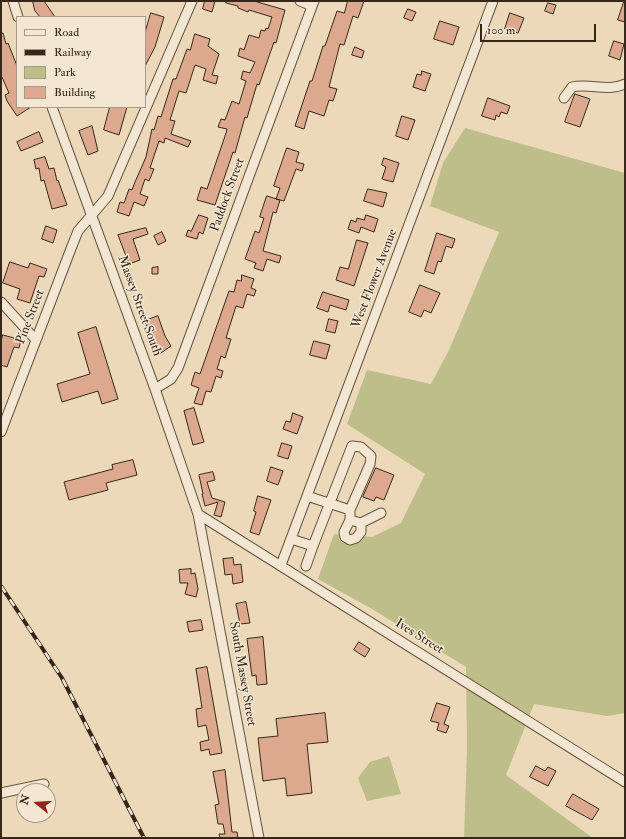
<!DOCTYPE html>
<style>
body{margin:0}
#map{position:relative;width:626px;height:839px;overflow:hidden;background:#ecd9b9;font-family:"IM FELL Double Pica",serif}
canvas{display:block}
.frame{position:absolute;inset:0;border:2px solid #372719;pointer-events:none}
.legend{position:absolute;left:16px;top:16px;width:130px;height:92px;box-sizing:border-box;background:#f3e6d2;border:1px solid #a89a88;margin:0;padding:5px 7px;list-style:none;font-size:12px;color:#372719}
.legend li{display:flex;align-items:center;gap:8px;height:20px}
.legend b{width:20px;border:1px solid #a89a88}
.north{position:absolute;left:16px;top:783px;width:40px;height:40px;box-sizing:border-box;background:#f3e6d2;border:1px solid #a89a88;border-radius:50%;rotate:287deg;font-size:11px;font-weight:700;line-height:16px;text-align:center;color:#372719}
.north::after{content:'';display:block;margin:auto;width:14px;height:18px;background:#8f2418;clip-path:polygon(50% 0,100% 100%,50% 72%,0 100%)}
.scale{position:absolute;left:480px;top:24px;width:116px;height:18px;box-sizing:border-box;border:2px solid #372719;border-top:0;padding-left:5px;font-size:12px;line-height:14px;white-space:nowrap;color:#372719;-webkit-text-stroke:3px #f3e6d2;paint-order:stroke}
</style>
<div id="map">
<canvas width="626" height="839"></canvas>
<div class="frame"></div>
<ul class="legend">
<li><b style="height:5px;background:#f3e6d2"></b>Road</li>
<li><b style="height:5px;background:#372719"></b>Railway</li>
<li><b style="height:11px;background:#bebe8b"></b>Park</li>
<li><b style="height:11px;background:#dda98e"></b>Building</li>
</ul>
<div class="north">N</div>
<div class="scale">100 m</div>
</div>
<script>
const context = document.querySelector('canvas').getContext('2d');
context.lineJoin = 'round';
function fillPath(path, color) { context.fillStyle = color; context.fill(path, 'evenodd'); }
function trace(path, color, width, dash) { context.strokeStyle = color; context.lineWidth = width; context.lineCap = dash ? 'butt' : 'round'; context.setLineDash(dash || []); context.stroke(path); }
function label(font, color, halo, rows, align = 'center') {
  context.font = font + ' "IM FELL Double Pica",serif'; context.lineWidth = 3; context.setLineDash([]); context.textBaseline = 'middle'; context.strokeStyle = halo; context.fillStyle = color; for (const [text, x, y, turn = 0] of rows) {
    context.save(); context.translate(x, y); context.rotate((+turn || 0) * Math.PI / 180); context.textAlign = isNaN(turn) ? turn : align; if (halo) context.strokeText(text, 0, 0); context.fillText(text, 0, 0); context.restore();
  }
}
fillPath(new Path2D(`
 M465,128L625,173V713L607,716L534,704L506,775L593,838H464L467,748L466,667L372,609L318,579L334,534L372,537L401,523L425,474L347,424L367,370L431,384L449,350L499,232L430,206L443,163Z
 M389,756L401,794L367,801L358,778L370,762Z`), '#bebe8b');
const building = new Path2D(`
 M33,1H44L55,17H40L35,11Z
 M205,1H215L212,12L203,9Z
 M227,1H254L285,10L276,43L274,42L259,85L257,84L247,118L245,117L235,153L233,152L215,205L197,200L201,187L207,189L226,133L227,129L218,127L221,119L225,120L232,101L239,104L246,81L241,79L243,71L250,73L255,62L238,56L240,48L244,50L249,35L259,38L261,30L265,31L266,28L268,29L272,17L249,10L248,12L238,8V6L226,3Z
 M348,1H364L358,18L353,16L344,45L340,44L329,87L337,89L333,101L329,100L324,116L309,111L304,129L295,126L310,81H312L323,46H325L337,11L344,13Z
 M624,2H625V22L618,20Z
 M548,3L556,5L553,14L545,11Z
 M408,9L416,12L412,21L404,18Z
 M151,13L164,17L155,47L145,66V33Z
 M510,13L524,18L518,33L505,29Z
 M440,21L459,27L453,45L434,39Z
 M1,33H3L6,44L8,43L17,66V107H31L17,116L7,101L5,95L9,93L1,75Z
 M195,34L210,39L208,46L219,54L212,75L218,76L216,84L203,80L206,69L195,65L186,93L179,91L170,120L175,121L171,134L191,141L188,147L165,138L164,143L159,141L150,168L154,169L149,181L145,179L140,194L148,197L144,206L134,202L129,216L117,212L120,202L124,203L129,189L132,190L135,182L146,157L152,129L154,130L158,116L161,117L173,79H176L187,49L190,50Z
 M614,41L624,44L620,60L609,56Z
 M355,47L364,51L362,58L352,55Z
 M422,71L431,74L425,91L413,87L417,74L421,75Z
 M575,94L590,99L580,127L565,122Z
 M488,98L510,106L507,114L501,112L499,117L496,115L495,120L482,116Z
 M110,107H127L119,135L104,130Z
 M402,116L415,120L408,140L396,136Z
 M92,126L98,151L88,155L79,131Z
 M39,132L43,142L21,151L17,142Z
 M287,148L299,152L296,162L304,164L302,171L296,169L284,201L276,199L280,188L274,186Z
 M45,157L49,169L54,168L57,181L58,180L67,205L52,209L44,180L41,181L39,168L36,169L34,160Z
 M384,158L399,163L393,182L382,179L386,167L382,165Z
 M368,189L387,193L383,207L364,201Z
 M267,196L280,200L276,213L273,212L263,251L281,256L279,263L267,259L263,271L254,268L256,263L245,259L255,231L259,233L264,218L260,217Z
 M199,215L208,218L203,234L199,232L197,239L186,236L188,230L191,231Z
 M366,215L378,219L374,232L361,227L359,233L348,229L351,220L356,222L357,218L364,220Z
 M46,226L57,230L53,243L42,239Z
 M146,228L148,234L133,239L140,260L129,264L118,235Z
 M162,232L166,241L158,245L154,236Z
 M437,233L455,239L452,248L446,246L441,262L438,261L434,274L425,271Z
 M357,240L368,243L354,286L336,280L340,267L348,269Z
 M10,262L28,268L30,263L47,269L44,277L39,276L30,303L17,299L20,289L3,283Z
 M158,267V274H152V268Z
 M242,275L254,279L251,288L256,290L254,296L247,294L243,308L236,306L226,338L231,339L225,358L221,356L217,369L223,371L221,378L216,376L211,392L206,391L202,405L194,403L199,388L191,385L195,372L200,374L229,291L234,292L237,280L241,281Z
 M420,285L440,293L431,313L424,310L421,317L409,312Z
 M323,292L349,300L346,310L330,305L328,312L317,308Z
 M158,316L165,336L171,346L158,355L152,347L154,346L145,321Z
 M329,319L338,321L335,333L326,331Z
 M96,327L118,399L102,404L98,391L62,402L57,384L90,374L78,333Z
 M3,335L21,340L19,348L14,347L7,367L1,365V342Z
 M314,341L330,345L326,359L310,355Z
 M194,408L204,442L193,445L184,411Z
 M293,413L303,417L297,434L283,429L286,421L290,422Z
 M282,443L292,446L288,459L278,456Z
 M133,460L137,475L106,483L108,490L69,500L64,482L113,469L112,465Z
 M271,467L283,471L278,485L267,481Z
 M376,468L394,475L384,500L376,497L374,501L363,497Z
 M213,472L215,480L207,482L212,498L225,502L221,517L214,515L218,502L205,506L202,494H203L199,475Z
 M258,496L271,500L259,535L250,532L256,512L254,511Z
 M233,558L234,565L241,564L243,582L233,584L232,574L225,575L223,559Z
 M191,569V574L195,573L198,589L196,597L185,594L188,583H180L179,570Z
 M246,602L250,623L240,624L236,604Z
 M201,620L203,630L189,632L187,622Z
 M263,637L267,684L257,685L256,675L252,676L247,639Z
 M359,642L370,649L365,657L354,650Z
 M207,667L222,753L210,755L209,749L201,751L200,742L209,740L206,725L198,727L196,709L202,708L196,669Z
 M437,703L450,707L444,724L449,726L446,733L437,730L439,723L431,721Z
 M325,713L328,742L307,744L312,793L287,796L285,778L263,781L258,738L278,736L276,719Z
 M536,766L545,771L548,767L556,771L548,786L530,777Z
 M225,770L232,832H237L238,838H220L219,834H225L223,824H218L215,805L219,804L213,772Z
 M573,794L599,809L592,820L566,806Z`);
fillPath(building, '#dda98e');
trace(building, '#372719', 1);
const minor = new Path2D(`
 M13,1L18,17
 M300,1L312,6
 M564,98L572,87C590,83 608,92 625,84
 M52,107L155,389L198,514L259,838
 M1,302L36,340
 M155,389L171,379L178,368L314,1
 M1,432L72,246L78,231L108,196L192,1
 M350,510V520L344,532L345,537L350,540L356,538L361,532V523L350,520
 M198,514L625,782
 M361,523L381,513
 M291,539L313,546L352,446L361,447L371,456L370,464L350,510L307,496
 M281,565L493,1
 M306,566L313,546
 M1,793L44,784`);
trace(minor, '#645441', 11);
trace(minor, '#f3e6d2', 9);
const rail = new Path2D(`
 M1,586L62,678L144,838`);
trace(rail, '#372719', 4);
trace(rail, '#f3e6d2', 2.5, [8]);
label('13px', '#372719', '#f3e6d2', [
 ["Paddock Street",228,195,-70],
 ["West Flower Avenue",375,279,-69],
 ["Massey Street South",139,306,70],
 ["Pine Street",31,317,-69],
 ["Ives Street",419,637,32],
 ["South Massey Street",242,674,80]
]);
</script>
